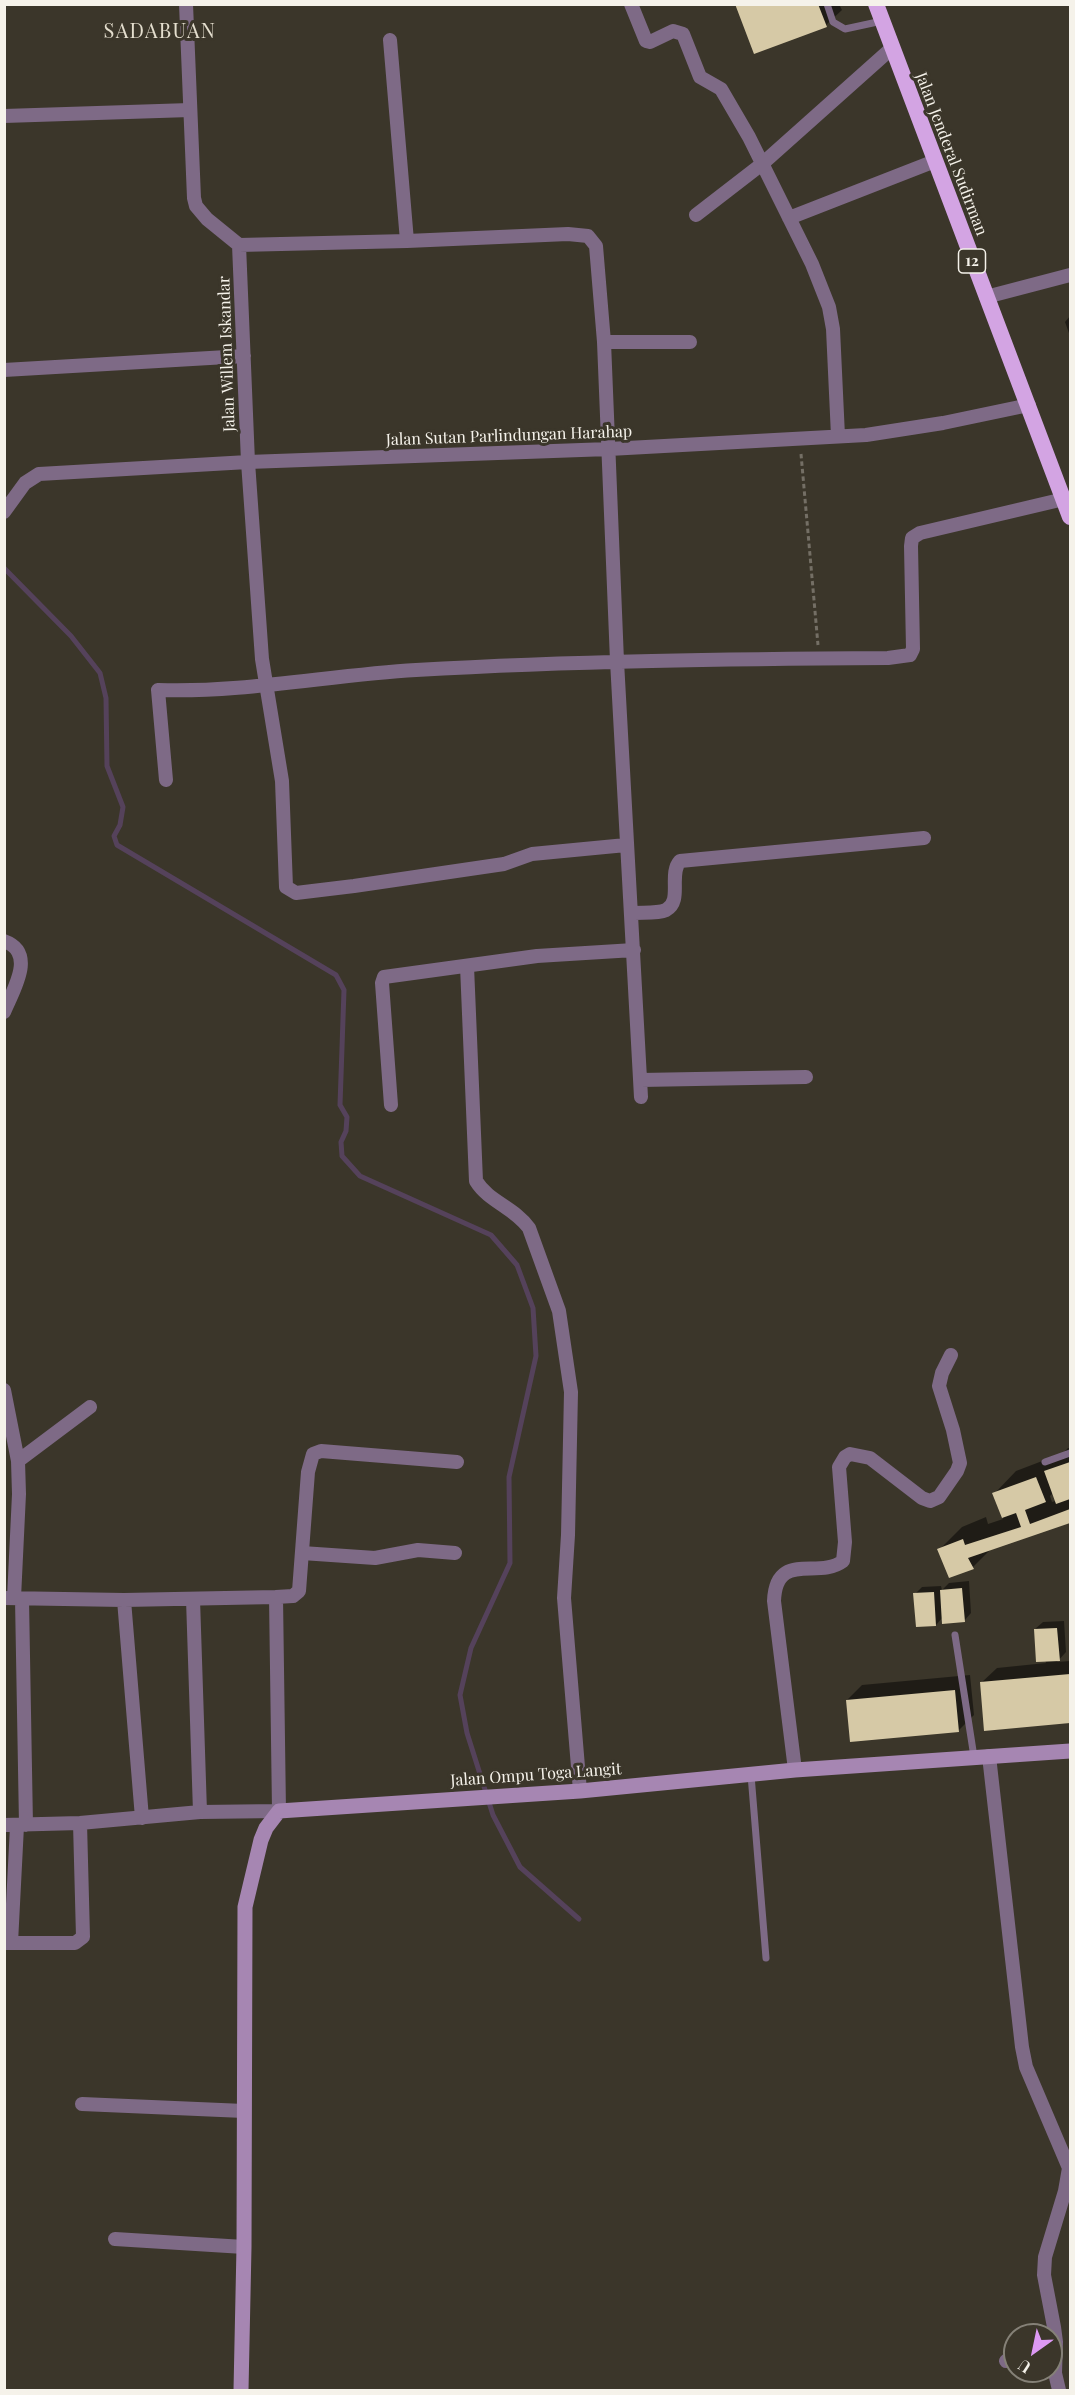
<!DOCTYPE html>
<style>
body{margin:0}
#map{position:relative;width:1075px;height:2395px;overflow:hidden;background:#3b362a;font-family:"Playfair Display",serif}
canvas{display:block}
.frame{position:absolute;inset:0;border:6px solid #f5f2ea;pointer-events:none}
.north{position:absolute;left:1003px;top:2323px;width:60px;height:60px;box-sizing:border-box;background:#3b362a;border:2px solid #858177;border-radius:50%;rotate:213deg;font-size:16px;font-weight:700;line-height:24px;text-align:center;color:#f5f2ea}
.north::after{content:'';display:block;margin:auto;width:21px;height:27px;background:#dd99f4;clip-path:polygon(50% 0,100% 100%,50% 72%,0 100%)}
</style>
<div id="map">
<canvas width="1075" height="2395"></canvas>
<div class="frame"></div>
<div class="north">U</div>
</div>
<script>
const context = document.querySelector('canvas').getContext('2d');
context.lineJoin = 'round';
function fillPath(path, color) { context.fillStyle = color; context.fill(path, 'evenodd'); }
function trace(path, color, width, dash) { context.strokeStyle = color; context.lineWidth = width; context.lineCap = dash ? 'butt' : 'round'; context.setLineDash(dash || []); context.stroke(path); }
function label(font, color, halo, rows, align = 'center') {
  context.font = font + ' "Playfair Display",serif'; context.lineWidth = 6; context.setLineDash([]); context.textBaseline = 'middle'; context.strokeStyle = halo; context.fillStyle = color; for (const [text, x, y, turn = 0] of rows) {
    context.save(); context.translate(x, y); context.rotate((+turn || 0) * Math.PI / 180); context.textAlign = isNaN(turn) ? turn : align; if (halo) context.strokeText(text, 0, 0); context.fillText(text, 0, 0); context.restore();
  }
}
fillPath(new Path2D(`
 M737,4H839L842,10L826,25Z
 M1070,316V336L1065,322Z
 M1068,1448H1070V1521L992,1548L973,1567L939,1550L962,1527L986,1517L988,1524L1003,1519L994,1494L1016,1471L1058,1455L1059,1457ZM1053,1493L1056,1501L1052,1502L1050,1496Z
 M969,1581L971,1613L964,1621L943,1617L936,1625L915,1594L922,1587L941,1586L942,1590L949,1583Z
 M1064,1621L1066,1652L1057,1662L1070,1661V1721L986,1729L981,1683L997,1668L1046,1663L1035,1629L1043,1622Z
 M970,1675L974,1715L958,1731L847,1700L862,1685Z`), '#0007');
trace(new Path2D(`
 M4,568L71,636L100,673L106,698L107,766L123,807L120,825L114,836L117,845L336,975L344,990L340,1105L347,1117L346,1131L341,1142L342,1156L360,1176L491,1235L517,1265L533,1308L536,1356L509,1477L510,1563L471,1648L460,1695L467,1733L493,1815L520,1867L579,1919`), '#55425b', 5);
fillPath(new Path2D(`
 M735,4H818L827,27L754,54Z
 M1070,1462V1499L1056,1504L1044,1471Z
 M1036,1477L1046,1502L1025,1510L1030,1524L1070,1509V1523L968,1558L974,1569L949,1578L937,1549L963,1539L965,1545L1021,1527L1016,1513L1002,1518L992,1493Z
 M962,1588L965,1622L942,1624L940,1590Z
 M934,1592L936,1626L916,1627L913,1593Z
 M1057,1628L1060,1661L1036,1662L1034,1629Z
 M1070,1674V1723L984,1731L980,1682Z
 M955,1690L959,1732L850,1742L846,1700Z`), '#d6c9a6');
trace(new Path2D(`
 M801,454L818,645`), '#746f65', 3, [4.5, 3]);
trace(new Path2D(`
 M827,4L833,22L845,29L882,21
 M1045,1462L1070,1453
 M955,1635L974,1757
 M751,1775L766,1958`), '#7e6a86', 7);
trace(new Path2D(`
 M186,4L194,198L196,206L207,219L239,245L407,241L568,234L588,236L596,246L604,342L617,661L641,1097
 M631,4L646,41L650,42L673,31L683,34L700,77L721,89L749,137L812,264L829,307L833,329L838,436
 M390,40L407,241
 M4,116L190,110
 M696,215L762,164L892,48
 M789,218L935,161
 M239,245L248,462L262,659L282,781L286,887L296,893L354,886L504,864L532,854L626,845
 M986,297L1070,275
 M604,342H690
 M4,370L244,356
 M4,512L25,483L39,474L248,462L609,449L866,435L943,423L1029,405
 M166,780L158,690C244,693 330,675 416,670C573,661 731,659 888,658L910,655L913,649L911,546L912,538L920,533L1064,499
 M632,913C642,912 657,914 666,910C683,901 668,874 680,861L924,838
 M4,941C37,953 13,990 4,1012
 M467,966L476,1181C489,1202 514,1207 529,1228L559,1311L571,1392L568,1535L564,1598L580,1791
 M641,1080L806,1077
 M391,1105L382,983L384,977L537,956L634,950
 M4,1390L18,1461L19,1494L14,1598
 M18,1461L90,1407
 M302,1553L375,1558L418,1550L455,1553
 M276,1597L293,1596L299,1591L308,1472L313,1454L321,1451L457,1462
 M4,1598L124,1600L276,1597L279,1811L200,1812L80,1823L4,1825
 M22,1599L26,1825
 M193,1599L200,1812
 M124,1600L142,1818
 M989,1756L1022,2047L1026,2067L1069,2168L1065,2191L1045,2257L1044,2275L1054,2327L1056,2342L1055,2373L1059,2390
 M795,1770L774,1601C776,1550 818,1580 843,1561L845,1542L839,1467L845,1457L850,1454L870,1458L922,1498L930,1501L939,1497L957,1471L960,1463L953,1430L939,1386L942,1373L951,1355
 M4,1943H75L83,1937L80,1823
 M11,1943L17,1826
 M82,2104L244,2111
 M115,2239L244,2247
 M1006,2361L1015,2360`), '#7e6a86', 14);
trace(new Path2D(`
 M241,2390L244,2247L245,1907L261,1840L266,1828L279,1811L580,1791L795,1770L1070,1751`), '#a686b2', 15);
trace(new Path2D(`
 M876,4L1070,517`), '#d3a4e3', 16);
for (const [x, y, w] of [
 [972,261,27]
]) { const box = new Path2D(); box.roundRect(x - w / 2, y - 12, w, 24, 4.5); context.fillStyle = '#3b362a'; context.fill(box); trace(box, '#f5f2ea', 1.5); }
label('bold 15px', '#f5f2ea', null, [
 ["12",972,261]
]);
label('16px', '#f5f2ea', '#3b362a', [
 ["Jalan Jenderal Sudirman",951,154,69],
 ["Jalan Willem Iskandar",227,354,-92],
 ["Jalan Sutan Parlindungan Harahap",509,436,-2],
 ["Jalan Ompu Toga Langit",536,1775,-4]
]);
context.letterSpacing = '1.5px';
label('20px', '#e4dece', '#3b362a', [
 ["SADABUAN",160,32]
]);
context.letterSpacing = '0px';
</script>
